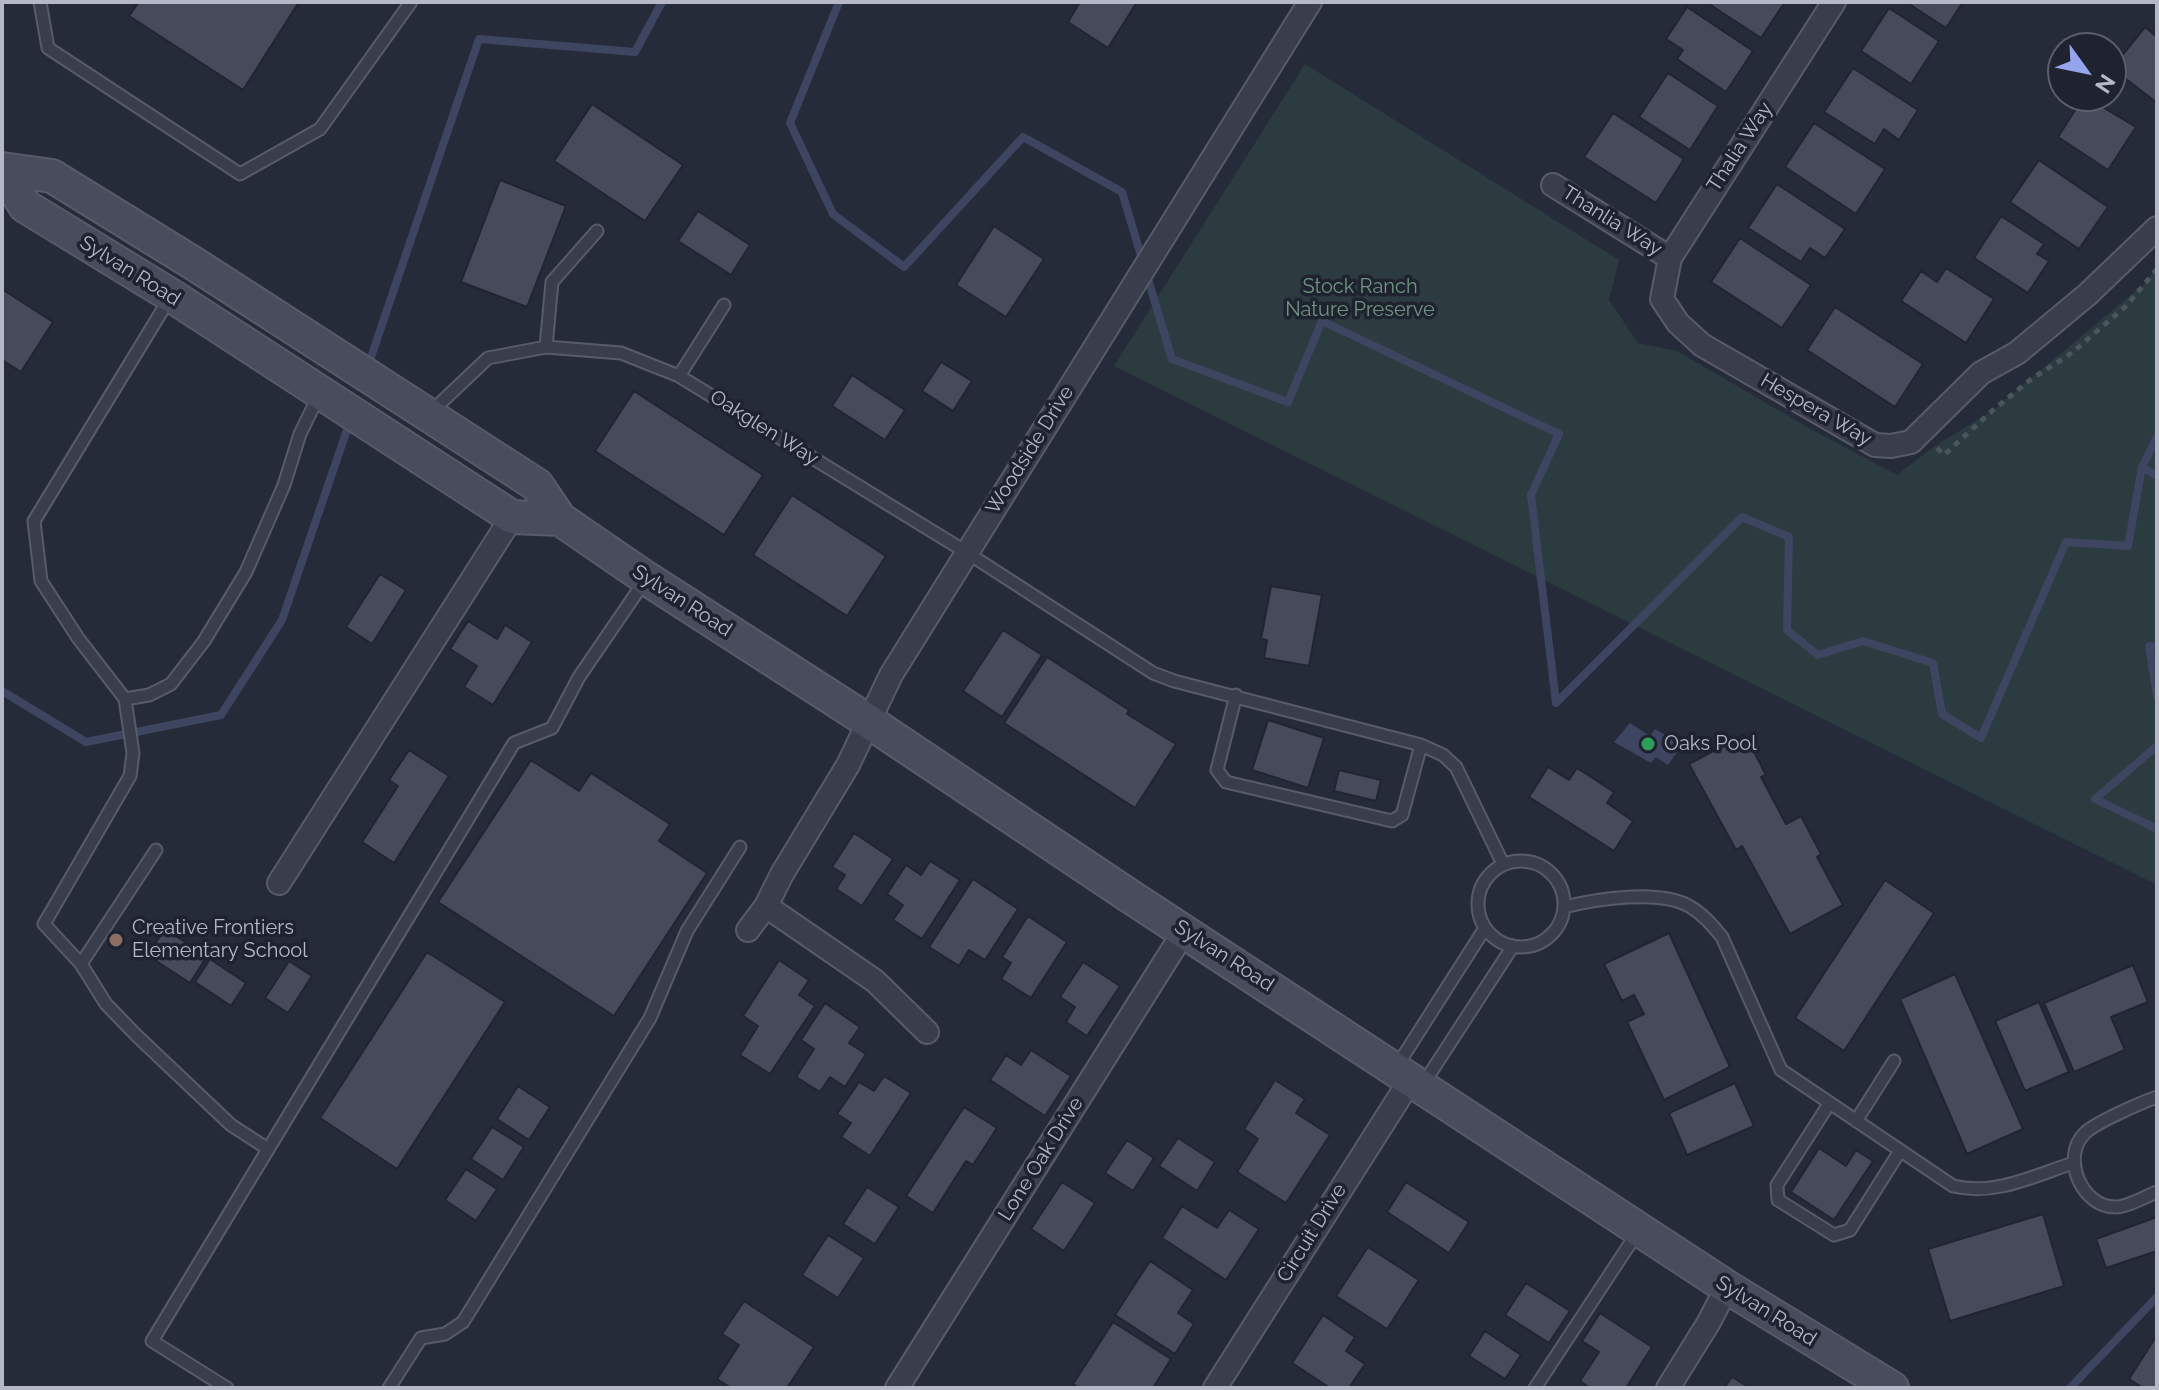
<!DOCTYPE html>
<style>
body{margin:0}
#map{position:relative;width:2159px;height:1390px;overflow:hidden;background:#262b3a;font-family:Raleway,sans-serif}
canvas{display:block}
.frame{position:absolute;inset:0;border:4px solid #b5b8c6;pointer-events:none}
.north{position:absolute;left:2047px;top:32px;width:80px;height:80px;box-sizing:border-box;background:#1f222f;border:2px solid #5b5e6b;border-radius:50%;rotate:123deg;font-size:22px;font-weight:700;line-height:32px;text-align:center;color:#b5b8c6}
.north::after{content:'';display:block;margin:auto;width:28px;height:36px;background:#95a4ec;clip-path:polygon(50% 0,100% 100%,50% 72%,0 100%)}
</style>
<div id="map">
<canvas width="2159" height="1390"></canvas>
<div class="frame"></div>
<div class="north">N</div>
</div>
<script>
const context = document.querySelector('canvas').getContext('2d');
context.lineJoin = 'round';
function fillPath(path, color) { context.fillStyle = color; context.fill(path, 'evenodd'); }
function trace(path, color, width, dash) { context.strokeStyle = color; context.lineWidth = width; context.lineCap = dash ? 'butt' : 'round'; context.setLineDash(dash || []); context.stroke(path); }
function label(font, color, halo, rows, align = 'center') {
  context.font = font + ' Raleway,sans-serif'; context.lineWidth = 7; context.setLineDash([]); context.textBaseline = 'middle'; context.strokeStyle = halo; context.fillStyle = color; for (const [text, x, y, turn = 0] of rows) {
    context.save(); context.translate(x, y); context.rotate((+turn || 0) * Math.PI / 180); context.textAlign = isNaN(turn) ? turn : align; if (halo) context.strokeText(text, 0, 0); context.fillText(text, 0, 0); context.restore();
  }
}
fillPath(new Path2D(`
 M1305,64L1619,260L1609,300L1638,343L1677,351L1809,428L1897,475L1935,446L1992,411L2144,284L2157,268V885L1114,366Z`), '#2c3b3f');
fillPath(new Path2D(`
 M1630,723L1650,736L1655,729L1682,745L1668,765L1656,757L1651,763L1614,742Z`), '#3e4561');
trace(new Path2D(`
 M839,2L790,123L833,214L904,267L1023,137L1122,192L1172,359L1288,402L1322,321L1559,434L1531,495L1556,703L1742,517L1789,537L1787,630L1818,655L1863,641L1933,663L1942,714L1981,738L2066,542L2128,546L2142,467L2157,437
 M368,366L479,39L635,52L662,2
 M2142,467L2157,476
 M2157,647L2149,646L2157,696
 M2,691L86,742L221,715L282,620L350,421
 M2157,746L2095,799L2157,829
 M2070,1388L2157,1297`), '#3e4561', 8);
const building = new Path2D(`
 M139,2H299L243,90L129,16Z
 M1080,2H1137L1108,48L1068,22Z
 M1706,2H1785L1761,38Z
 M1906,2H1963L1946,28Z
 M1687,7L1753,51L1726,92L1677,59L1683,50L1666,39Z
 M1889,8L1939,41L1911,84L1861,51Z
 M2145,27L2157,37V103L2112,68Z
 M1853,68L1918,110L1899,140L1884,129L1875,144L1824,112Z
 M1668,73L1718,106L1690,150L1639,117Z
 M2084,96L2136,127L2108,170L2058,137Z
 M592,104L683,165L645,221L554,161Z
 M1613,113L1684,159L1656,203L1584,157Z
 M1814,123L1885,169L1856,214L1785,167Z
 M2039,160L2108,207L2079,249L2010,202Z
 M500,180L566,206L527,307L461,282Z
 M1777,184L1845,229L1825,258L1810,248L1801,262L1748,228Z
 M698,211L750,245L731,275L678,241Z
 M2001,216L2044,244L2037,254L2049,261L2028,293L1974,258Z
 M994,226L1044,259L1006,317L956,285Z
 M1740,238L1811,285L1782,328L1711,282Z
 M1946,268L1994,299L1966,343L1901,301L1921,271L1937,282Z
 M2,289L53,322L21,372L2,360Z
 M1835,307L1923,364L1895,407L1807,350Z
 M941,362L972,381L953,411L922,391Z
 M852,375L905,410L885,440L832,406Z
 M634,391L763,475L724,535L595,451Z
 M792,495L886,556L847,616L753,555Z
 M380,574L406,590L372,644L346,627Z
 M1271,586L1322,595L1309,666L1264,658L1267,640L1261,639Z
 M468,621L497,639L505,625L532,642L493,705L464,687L477,666L450,649Z
 M1003,630L1042,655L1002,717L963,691Z
 M1047,657L1129,710L1127,714L1176,744L1135,808L1004,723Z
 M1268,720L1324,738L1308,788L1252,770Z
 M1745,734L1766,775L1761,777L1786,824L1801,816L1821,854L1817,857L1843,905L1790,934L1742,846L1736,850L1689,764Z
 M409,750L449,776L394,863L362,842L398,786L389,780Z
 M531,760L579,791L591,773L670,824L659,841L707,873L614,1016L438,902Z
 M1548,767L1569,780L1577,768L1614,792L1607,803L1633,821L1614,851L1529,797Z
 M1339,770L1381,780L1376,801L1334,791Z
 M854,833L893,859L862,906L836,889L845,875L832,867Z
 M930,861L960,880L922,939L893,920L903,905L887,894L906,865L921,875Z
 M973,879L1018,909L985,960L969,950L959,966L929,947Z
 M1885,880L1934,913L1844,1051L1795,1018Z
 M1028,916L1067,942L1031,998L1001,979L1011,963L1002,957Z
 M165,929L207,956L190,983L147,955Z
 M1669,933L1730,1067L1664,1100L1627,1022L1644,1014L1634,995L1622,1001L1604,964Z
 M427,952L505,1002L397,1169L320,1118Z
 M210,959L246,983L231,1006L195,982Z
 M779,960L809,980L799,995L815,1006L770,1074L740,1055L758,1026L743,1016Z
 M289,961L312,976L288,1013L265,998Z
 M1083,962L1120,986L1087,1036L1066,1022L1075,1007L1060,997Z
 M2133,965L2148,1002L2111,1017L2125,1050L2074,1072L2044,1003Z
 M1955,974L2023,1129L1967,1154L1900,999Z
 M2039,1002L2069,1072L2025,1091L1995,1021Z
 M825,1003L860,1027L849,1043L866,1054L845,1087L830,1077L820,1092L796,1077L814,1049L801,1040Z
 M1031,1050L1071,1076L1045,1116L990,1080L1006,1055L1021,1065Z
 M884,1076L911,1093L870,1156L841,1137L851,1123L837,1114L859,1082L874,1091Z
 M1275,1080L1305,1099L1296,1113L1330,1135L1286,1203L1237,1172L1258,1139L1244,1129Z
 M1735,1083L1754,1126L1687,1155L1669,1113Z
 M518,1086L550,1107L529,1140L497,1119Z
 M964,1107L997,1128L973,1165L966,1161L933,1213L906,1196Z
 M492,1127L524,1147L503,1180L471,1159Z
 M1178,1138L1215,1162L1197,1191L1159,1166Z
 M1127,1140L1154,1158L1133,1191L1105,1173Z
 M1819,1148L1846,1166L1856,1150L1873,1161L1834,1220L1791,1192Z
 M466,1169L497,1189L476,1221L445,1200Z
 M1062,1182L1095,1203L1064,1251L1031,1229Z
 M1406,1182L1469,1222L1449,1253L1387,1212Z
 M867,1187L899,1207L875,1244L843,1224Z
 M1182,1206L1217,1228L1229,1210L1259,1229L1226,1280L1162,1238Z
 M2043,1214L2064,1286L1950,1321L1928,1249Z
 M2157,1217V1251L2106,1268L2096,1239Z
 M828,1235L864,1258L838,1298L802,1275Z
 M1368,1247L1419,1280L1387,1329L1336,1296Z
 M1150,1261L1193,1290L1178,1313L1194,1324L1175,1354L1115,1315Z
 M1526,1283L1570,1311L1549,1343L1505,1315Z
 M744,1301L814,1347L787,1388H731L717,1379L739,1345L722,1334Z
 M1600,1313L1652,1347L1626,1388H1590L1580,1381L1599,1352L1582,1341Z
 M1323,1315L1355,1337L1346,1351L1365,1364L1349,1388H1330L1292,1363Z
 M1113,1322L1171,1359L1153,1388H1079L1073,1384Z
 M1485,1331L1521,1355L1505,1379L1469,1356Z
 M2157,1335V1388H2143L2129,1379Z
 M1732,1377L1750,1388H1724Z`);
fillPath(building, '#464a5b');
trace(building, '#212431', 2);
const service = new Path2D(`
 M40,2L48,48L240,174L320,129L411,2
 M171,296L34,521L41,581L78,638L125,699L133,753L130,776L44,924L81,964L106,1004L136,1035L231,1125L268,1149
 M546,347L552,282L597,231
 M679,376L724,305
 M431,412L488,358L546,347L621,353L679,376L966,552L1153,673L1174,681L1421,745L1443,755L1456,767L1503,864
 M1236,695L1217,770L1226,782L1392,821L1402,815L1421,745
 M125,699L149,695L171,684L204,641L246,572L284,485L300,434L319,395
 M1478 904a43 43 0 1 1 86 0a43 43 0 1 1-86 0Z
 M1564,907C1597,899 1659,889 1689,906C1703,914 1712,925 1722,937L1781,1070L1953,1186C1995,1196 2034,1176 2073,1163
 M81,964L156,850
 M1397,1066L1485,928
 M1422,1086L1513,946
 M2157,1097C2142,1102 2095,1123 2085,1133C2060,1157 2082,1208 2116,1207C2128,1207 2146,1196 2157,1192
 M1829,1104L1777,1185L1778,1200L1834,1235L1850,1230L1900,1151
 M1856,1121L1894,1061
 M227,1388L152,1341L514,743L552,728L579,677L646,579
 M389,1388L421,1338L445,1334L463,1322L650,1018L687,931L740,847
 M1535,1388L1639,1230`);
const minor = new Path2D(`
 M1834,2L1670,258L1662,299L1678,323L1702,345L1875,445L1891,446L1911,442L1981,373L2017,353L2088,294L2157,228
 M1553,185L1670,258
 M279,883L512,517
 M766,906L875,981L927,1032
 M748,930L766,906L782,874L848,765L891,675L1310,2
 M897,1388L1185,930
 M1215,1388L1411,1079
 M1668,1388L1709,1322L1727,1287`);
const secondary = new Path2D(`
 M2,169L52,176L193,263L537,485L560,519L646,578L868,721L1131,897L1727,1287L1892,1388
 M2,169L25,206L172,296L512,517L560,519`);
trace(service, '#585b68', 15);
trace(minor, '#585b68', 26);
trace(secondary, '#585b68', 36);
trace(new Path2D(`
 M1937,448L1944,455L1992,411L2030,380L2073,352L2126,306L2157,269`), '#4a565c', 5, [6, 6]);
trace(service, '#3a3d4b', 11);
trace(minor, '#3a3d4b', 22);
trace(secondary, '#484c5d', 32);
for (const [x, y, r, color] of [
 [1648,744,8,"#2e9e5b"],
 [116,940,8,"#8d6e63"]
]) { const dot = new Path2D(); dot.arc(x, y, r, 0, 2 * Math.PI); context.fillStyle = color; context.fill(dot); trace(dot, '#1f222f', 3); }
label('20px', '#b5b8c6', '#1f222f', [
 ["Thalia Way",1740,147,-57],
 ["Thanlia Way",1612,221,32],
 ["Sylvan Road",130,271,32],
 ["Hespera Way",1816,410,30],
 ["Oakglen Way",764,428,32],
 ["Woodside Drive",1030,450,-58],
 ["Sylvan Road",682,601,33],
 ["Sylvan Road",1224,956,33],
 ["Lone Oak Drive",1041,1159,-58],
 ["Circuit Drive",1312,1233,-58],
 ["Sylvan Road",1766,1311,32]
]);
label('20px', '#6f947f', '#1f222f', [
 ["Stock Ranch",1360,287],
 ["Nature Preserve",1360,310]
]);
label('20px', '#b5b8c6', '#1f222f', [
 ["Oaks Pool",1664,744],
 ["Creative Frontiers",132,928],
 ["Elementary School",132,951]
], 'left');
</script>
